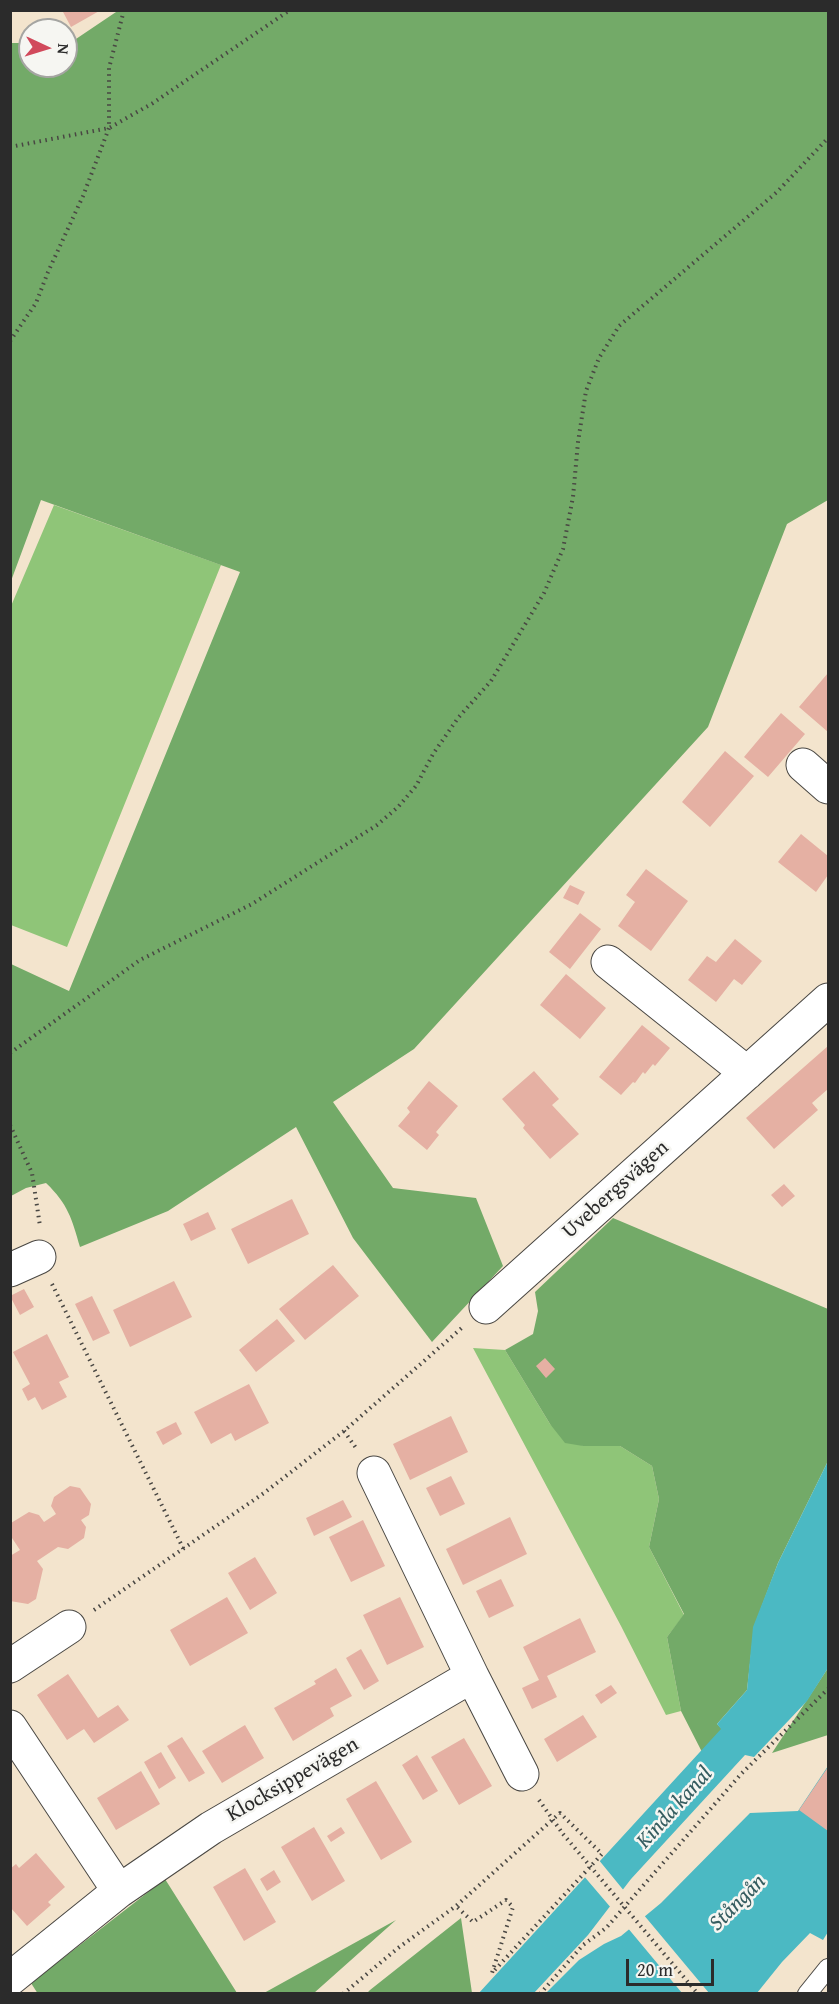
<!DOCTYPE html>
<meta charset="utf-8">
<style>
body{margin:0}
#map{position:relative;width:839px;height:2004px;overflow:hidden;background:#f3e4cd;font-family:"Gentium Book Plus",serif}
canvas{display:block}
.frame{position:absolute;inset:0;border:12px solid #2b2b2b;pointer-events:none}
.north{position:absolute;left:18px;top:18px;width:60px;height:60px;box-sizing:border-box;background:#f6f6f2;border:2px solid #a5a5a2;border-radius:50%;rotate:94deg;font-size:16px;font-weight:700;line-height:24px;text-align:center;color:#2b2b2b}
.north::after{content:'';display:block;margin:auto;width:21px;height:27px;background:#d1495b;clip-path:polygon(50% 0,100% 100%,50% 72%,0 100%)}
.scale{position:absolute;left:626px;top:1959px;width:88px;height:27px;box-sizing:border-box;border:3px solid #2b2b2b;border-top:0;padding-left:8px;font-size:18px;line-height:21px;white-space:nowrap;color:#2b2b2b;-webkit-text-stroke:4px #f6f6f2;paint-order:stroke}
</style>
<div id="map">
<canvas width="839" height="2004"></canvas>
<div class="frame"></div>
<div class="north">N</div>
<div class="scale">20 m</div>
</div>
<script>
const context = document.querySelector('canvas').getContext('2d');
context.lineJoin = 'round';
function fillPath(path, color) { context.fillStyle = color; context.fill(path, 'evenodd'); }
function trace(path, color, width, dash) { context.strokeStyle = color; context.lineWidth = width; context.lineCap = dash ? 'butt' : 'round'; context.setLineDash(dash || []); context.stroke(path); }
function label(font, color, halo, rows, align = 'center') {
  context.font = font + ' "Gentium Book Plus",serif'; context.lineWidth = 5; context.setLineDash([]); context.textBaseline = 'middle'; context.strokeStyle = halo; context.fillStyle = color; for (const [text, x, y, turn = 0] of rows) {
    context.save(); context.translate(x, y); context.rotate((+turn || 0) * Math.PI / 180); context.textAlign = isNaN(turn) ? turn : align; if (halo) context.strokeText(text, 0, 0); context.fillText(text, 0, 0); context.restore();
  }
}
fillPath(new Path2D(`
 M54,505L221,565L67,947L11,925V606Z
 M473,1348L505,1350L550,1424L583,1446H620L652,1466L659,1499L649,1547L684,1615L667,1637L681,1711L666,1715L621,1626Z`), '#8fc578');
fillPath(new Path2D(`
 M119,10L828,11V500L787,524L708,727L414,1049L333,1102L393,1188L476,1198L503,1266L432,1342L353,1238L296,1127L168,1211L80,1247C72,1219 68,1204 46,1183L26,1188L11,1196V964L69,991L240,572L41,500L11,581V43H30V66H66V43H70Z
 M613,1218L828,1309V1461L778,1563L754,1627L747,1690L717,1724L722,1729L702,1752L681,1711L667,1637L684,1614L649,1547L659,1499L652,1466L620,1446H583L565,1443L550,1424L505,1350L533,1334L538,1311L535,1292Z
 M828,1668V1735L772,1753Z
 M165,1879L237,1993L38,1994L31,1983Z
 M461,1918L472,1993H367L370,1990Z
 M396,1920L314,1993H264Z`), '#73aa68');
fillPath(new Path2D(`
 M828,1461V1668L807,1701L754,1757L745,1755L631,1879L588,1935L534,1993L478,1994L721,1729L717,1724L747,1690L753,1627L778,1563Z
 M828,1766V1932L823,1940L810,1933L782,1962L757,1993L545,1994L579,1960L604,1944L621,1936L661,1903L750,1813L798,1811Z`), '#4bb9c3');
fillPath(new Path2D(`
 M598,1859L625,1892L612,1909L583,1875Z
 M643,1914L709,1993H682L627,1927Z`), '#f3e4cd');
fillPath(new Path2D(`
 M62,10H101L71,27Z
 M828,673V732L799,707Z
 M781,713L805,734L768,777L744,757Z
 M725,751L754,776L710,827L682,802Z
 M801,834L828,856V875L816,892L778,862Z
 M646,869L688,901L651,951L618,926L635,902L626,895Z
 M570,885L585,892L578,905L563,898Z
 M580,913L601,929L570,969L549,952Z
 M735,939L762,961L742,985L734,979L716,1002L688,980L707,956L716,962Z
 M566,974L606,1008L580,1039L540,1005Z
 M642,1025L670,1048L655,1066L653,1064L645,1074L643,1072L635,1083L633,1082L621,1095L599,1077Z
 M828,1046V1089L812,1103L818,1110L774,1149L746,1118Z
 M534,1071L559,1099L552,1105L579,1134L550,1159L523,1128L525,1125L502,1099Z
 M429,1081L458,1106L436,1132L439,1135L427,1150L398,1126L410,1112L407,1108Z
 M784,1184L795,1196L782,1207L771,1195Z
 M292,1199L309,1234L248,1264L231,1229Z
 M208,1212L216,1229L191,1241L183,1224Z
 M333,1265L359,1296L305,1340L279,1309Z
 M174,1281L192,1317L130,1347L113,1310Z
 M24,1289L34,1307L20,1315L10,1296Z
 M92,1296L110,1333L93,1341L75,1304Z
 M277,1319L295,1341L256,1372L239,1350Z
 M47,1334L69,1377L59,1382L67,1397L42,1410L35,1397L28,1401L22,1389L30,1384L13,1352Z
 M545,1358L555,1369L546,1378L536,1366Z
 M249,1384L269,1423L235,1441L231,1433L211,1444L194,1412Z
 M451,1416L468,1452L410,1480L393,1444Z
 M176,1422L182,1434L163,1445L156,1432Z
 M451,1476L465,1504L440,1516L426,1488Z
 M70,1486L80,1488L91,1504L89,1515L81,1520L86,1527L84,1538L68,1549L58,1547L37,1561L43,1569L36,1599L28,1604L10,1601V1556L20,1550L10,1535L11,1523L29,1512L39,1515L44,1522L56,1514L51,1506L54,1497Z
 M343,1500L352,1517L314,1536L306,1518Z
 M510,1517L527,1554L463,1585L446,1549Z
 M363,1520L385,1566L351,1582L329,1537Z
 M255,1557L277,1593L250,1610L228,1573Z
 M501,1579L514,1606L489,1618L476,1591Z
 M227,1597L248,1633L190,1666L170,1630Z
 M400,1597L424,1647L387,1665L363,1615Z
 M580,1618L596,1652L547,1676L557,1697L532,1709L522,1688L539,1680L523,1647Z
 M361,1649L379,1681L364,1690L346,1658Z
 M336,1668L352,1696L330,1708L334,1716L293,1741L274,1708L316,1684L314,1681Z
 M68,1674L98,1718L118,1705L129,1720L94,1743L84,1729L67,1740L37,1695Z
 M611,1685L617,1693L601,1704L595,1695Z
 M583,1715L597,1737L557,1762L544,1739Z
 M245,1725L264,1758L222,1783L202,1751Z
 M182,1737L205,1773L189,1782L167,1746Z
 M464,1738L492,1786L459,1805L431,1757Z
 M161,1752L176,1778L159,1789L144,1762Z
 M417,1755L438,1791L423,1800L402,1765Z
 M828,1767V1831L799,1810Z
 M141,1771L160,1804L116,1830L97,1798Z
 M376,1781L412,1842L381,1860L346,1799Z
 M314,1827L345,1881L312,1901L281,1847Z
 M341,1827L345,1833L331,1842L327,1836Z
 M36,1853L65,1887L48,1902L51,1905L27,1926L10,1907V1869L16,1864L19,1868Z
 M245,1868L276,1922L244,1941L213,1887Z
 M274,1870L281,1882L267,1891L260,1879Z`), '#e5b0a3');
const service = new Path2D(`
 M807,1994L828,1968`);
const minor = new Path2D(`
 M803,765L828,787
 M608,962L747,1073
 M10,1270L39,1257
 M486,1307L828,1000
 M10,1666L69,1627
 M472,1676L522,1774
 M10,1727L119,1891L211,1828L472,1676L374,1473
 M10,1979L119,1891`);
trace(service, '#494743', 20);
trace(minor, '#494743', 35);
trace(new Path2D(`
 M10,147L109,128L153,103L290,10
 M10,341L36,303L48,272L83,196L109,128V68L124,10
 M10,1053L140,960L252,904L377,825L398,807L416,786L433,754L458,718L491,681L544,593L563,549L573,497L578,442L586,391L599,358L619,326L777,192L828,138
 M10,1125L32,1173L40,1226
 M52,1284L184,1550
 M344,1431L356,1448
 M94,1610L264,1493L344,1431L464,1326
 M539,1800L563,1834
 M343,1994L398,1948L456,1906L560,1813L602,1854L492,1973L513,1907L506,1900L473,1922L456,1906
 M540,1994L583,1945L606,1928L742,1773L828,1689`), '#494743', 4, [1.5, 4.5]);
trace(service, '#fff', 18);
trace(minor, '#fff', 33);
trace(new Path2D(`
 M563,1834L698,1994`), '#494743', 4, [1.5, 4.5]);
label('21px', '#2b2b2b', '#f6f6f2', [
 ["Uvebergsvägen",616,1190,-42],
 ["Klocksippevägen",293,1780,-30]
]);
label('italic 22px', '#365d60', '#f6f6f2', [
 ["Kinda kanal",675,1808,-48],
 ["Stångån",738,1903,-45]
]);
</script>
